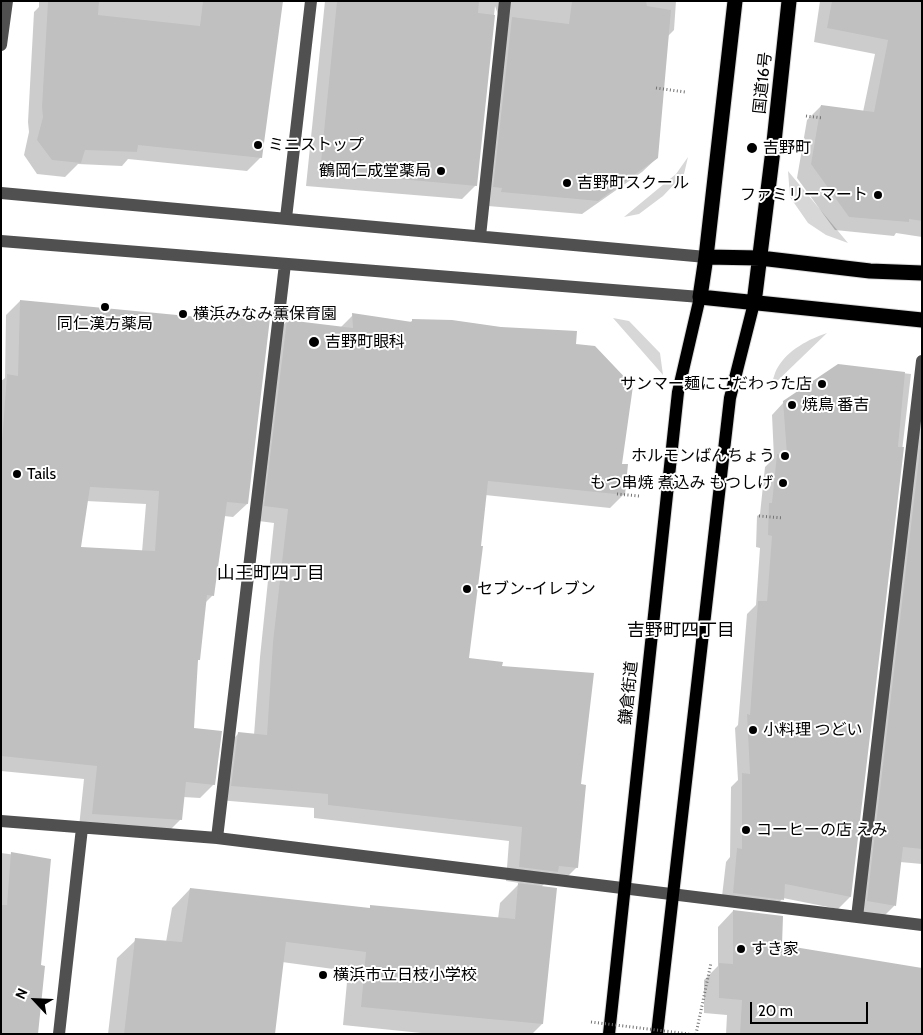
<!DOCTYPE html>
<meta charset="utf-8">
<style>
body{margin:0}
#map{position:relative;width:923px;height:1035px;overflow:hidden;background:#fff;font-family:Cabin,sans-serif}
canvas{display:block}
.frame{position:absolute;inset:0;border:2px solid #000;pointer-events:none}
.north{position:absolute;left:10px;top:975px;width:50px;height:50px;-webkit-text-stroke:4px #fff;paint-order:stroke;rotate:295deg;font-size:14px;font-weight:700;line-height:20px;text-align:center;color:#000}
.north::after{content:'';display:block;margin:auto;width:18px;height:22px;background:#000;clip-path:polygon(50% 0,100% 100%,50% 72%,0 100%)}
.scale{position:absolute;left:750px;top:1002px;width:118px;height:22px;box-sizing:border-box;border:2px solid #000;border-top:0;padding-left:6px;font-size:15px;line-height:18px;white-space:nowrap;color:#000;-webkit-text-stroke:4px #fff;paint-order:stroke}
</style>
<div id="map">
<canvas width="923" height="1035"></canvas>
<div class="frame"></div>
<div class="north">N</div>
<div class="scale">20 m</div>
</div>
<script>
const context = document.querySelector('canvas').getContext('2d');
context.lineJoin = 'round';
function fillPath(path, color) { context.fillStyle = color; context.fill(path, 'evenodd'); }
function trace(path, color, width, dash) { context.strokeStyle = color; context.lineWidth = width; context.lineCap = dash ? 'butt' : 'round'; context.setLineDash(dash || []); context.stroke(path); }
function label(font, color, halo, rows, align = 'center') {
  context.font = font + ' Cabin,"Noto Sans JP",sans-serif'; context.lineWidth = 4; context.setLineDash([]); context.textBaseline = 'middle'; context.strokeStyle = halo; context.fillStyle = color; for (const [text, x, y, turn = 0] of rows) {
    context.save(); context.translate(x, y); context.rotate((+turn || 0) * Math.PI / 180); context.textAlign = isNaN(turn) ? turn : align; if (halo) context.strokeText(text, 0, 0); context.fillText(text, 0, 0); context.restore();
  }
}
fillPath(new Path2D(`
 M688,157L684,174L663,196L639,214L624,217L676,174Z
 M788,171L848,243L826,235L808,223L790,197Z
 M613,318L629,321L660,353L663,375Z
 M827,333L771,387C773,381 774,373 778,367C788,350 809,339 827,333Z`), '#d7d7d7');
fillPath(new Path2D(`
 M39,1H282L261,157L247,171L128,159L122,166L78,164L65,177L37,174L24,155L29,132L28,122L34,12L39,7Z
 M325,1H676L674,30L667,37L657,158L642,172L582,214L488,206L499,17L495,6L476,185L462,199L306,186Z
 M820,1H922V237L896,233L894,236L835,230L797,178L807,120L821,106L863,112L875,54L814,42Z
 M20,301L218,320L220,318L247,504L233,517L224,516L213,595L205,603L199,659L196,662L192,729L214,784L200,798L183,797L181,819L167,833L79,827L84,779L1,771V381L5,378L6,315ZM86,501L146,504L142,552L79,549Z
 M353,315L409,323L413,320L574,345L621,465L624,494L610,508L485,495L467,659L501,667L580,785L577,867L563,881L548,880L541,887L542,1024L532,1034H431L343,1025L348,971L282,962L274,1034H108L117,958L136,940L166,942L172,908L190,889L369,909L371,907L498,919L500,903L520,883L506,881L509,841L314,818V808L218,800L224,748L238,734L254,735L260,657L274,523L251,520L273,335L287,321L340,328Z
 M838,366L911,374L850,897L838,909L783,898L771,911L721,905L726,862L730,857L731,787L738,780L735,728L738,725L747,614L756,605L760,548L756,547L757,516L760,514L765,467L774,458L772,415L784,402Z
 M922,384V864L900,862L894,906L880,920L853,915Z
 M1,853L16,855L40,966L1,1034Z
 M733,911L781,946L922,1034H726L727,1015L704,1013V980L718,966V927Z`), '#0003');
fillPath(new Path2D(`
 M48,1H99L98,15L200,26L203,1H283L262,158L138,145L137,152L85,150L81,163L52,160L37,140L43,117L42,107Z
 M337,1H479L478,13L495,15L477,186L320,172Z
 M572,1H646L647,6L671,10L658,158L598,201L501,192L502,188L493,187L512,17L569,24Z
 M832,1H922V221L909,219V222L849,217L811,164L821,105L874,112L888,40L827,28Z
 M20,300L219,319L220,316L270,318L248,504L227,502L214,596L207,595L200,660H198L194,728L222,731L215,785L186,782L182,820L92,814L97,766L1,756V456L7,374L18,376ZM90,487L159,491L155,551L81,547Z
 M352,313L412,322V319L452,320L501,327L577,331L576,344L595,346L633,386L622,464H628L625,495L488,481L481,546H483L469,658L503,662L502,666L594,673L581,784L586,785L578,868L559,866L558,872L519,867L522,827L328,805V794L231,786L238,732L267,735L273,642L288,509L264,506L287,320L353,328Z
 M838,364L905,372L898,447H904L851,897L785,884L784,900L733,893L737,848L742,849V773L750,774L747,714L750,715L758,601H767L772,536L768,535L769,503H772L777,454L787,455L783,401Z
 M920,449L922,450V849L903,847L896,906L867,901Z
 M11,852L51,859L41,965L45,966L38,1034H1V905H7Z
 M518,883L557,888L543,1024L361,1007L366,952L286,942L275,1034H124L135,938L182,942L190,888L370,908V905L515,919Z
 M733,910L783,916L782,945L922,968V1034H740L742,1000L719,998V963L733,964Z`), '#c0c0c0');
const major = new Path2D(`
 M609,1034L678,392L700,297
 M657,1034L730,398L754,303`);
const highway = new Path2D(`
 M735,1L706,257L700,297L922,320
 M706,257L760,258L870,271L922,273
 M754,303L774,142L789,1`);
trace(major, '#dbdbdb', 14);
trace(highway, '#dbdbdb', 17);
trace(new Path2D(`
 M656,88L685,92
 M806,116L823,118
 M617,494L639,496
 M759,516L783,518
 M696,1034L711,963`), '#727272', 3, [1, 2.5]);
trace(new Path2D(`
 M1,45L7,1
 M1,193L706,257
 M286,218L311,1
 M480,236L505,1
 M1,241L700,297
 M1,821L217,838L922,925
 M217,838L285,264
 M857,917L922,361
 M59,1034L82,828`), '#505050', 12);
trace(major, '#000', 12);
trace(highway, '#000', 15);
trace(new Path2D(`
 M591,1022L689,1034`), '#727272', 3, [1, 2.5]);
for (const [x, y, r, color] of [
 [258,145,5,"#000"],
 [752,148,6,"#000"],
 [441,171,5,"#000"],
 [567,183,5,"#000"],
 [878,195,5,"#000"],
 [105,307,5,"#000"],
 [183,314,5,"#000"],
 [314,342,6,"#000"],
 [822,384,5,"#000"],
 [792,405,5,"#000"],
 [785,456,5,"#000"],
 [17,474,5,"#000"],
 [783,483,5,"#000"],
 [467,589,5,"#000"],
 [753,730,5,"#000"],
 [746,830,5,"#000"],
 [741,949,5,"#000"],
 [323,975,5,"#000"]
]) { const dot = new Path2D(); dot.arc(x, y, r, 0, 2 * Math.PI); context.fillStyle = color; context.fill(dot); trace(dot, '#fff', 2); }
label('16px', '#000', '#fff', [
 ["国道16号",763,83,-84],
 ["鎌倉街道",629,693,-84]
]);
label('16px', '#000', '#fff', [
 ["ミニストップ",268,145],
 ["吉野町",763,148],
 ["鶴岡仁成堂薬局",431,171,"right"],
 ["吉野町スクール",577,183],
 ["ファミリーマート",868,195,"right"],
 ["横浜みなみ薫保育園",193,314],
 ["同仁漢方薬局",105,324,"center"],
 ["吉野町眼科",325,342],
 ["サンマー麺にこだわった店",812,384,"right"],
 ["焼鳥 番吉",802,405],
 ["ホルモンばんちょう",775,456,"right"],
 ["Tails",27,474],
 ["もつ串焼 煮込み もつしげ",773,483,"right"],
 ["セブン-イレブン",477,589],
 ["小料理 つどい",763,730],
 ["コーヒーの店 えみ",756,830],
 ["すき家",751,949],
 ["横浜市立日枝小学校",333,975]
], 'left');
label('18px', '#000', '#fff', [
 ["山王町四丁目",271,574],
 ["吉野町四丁目",681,631]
]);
</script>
